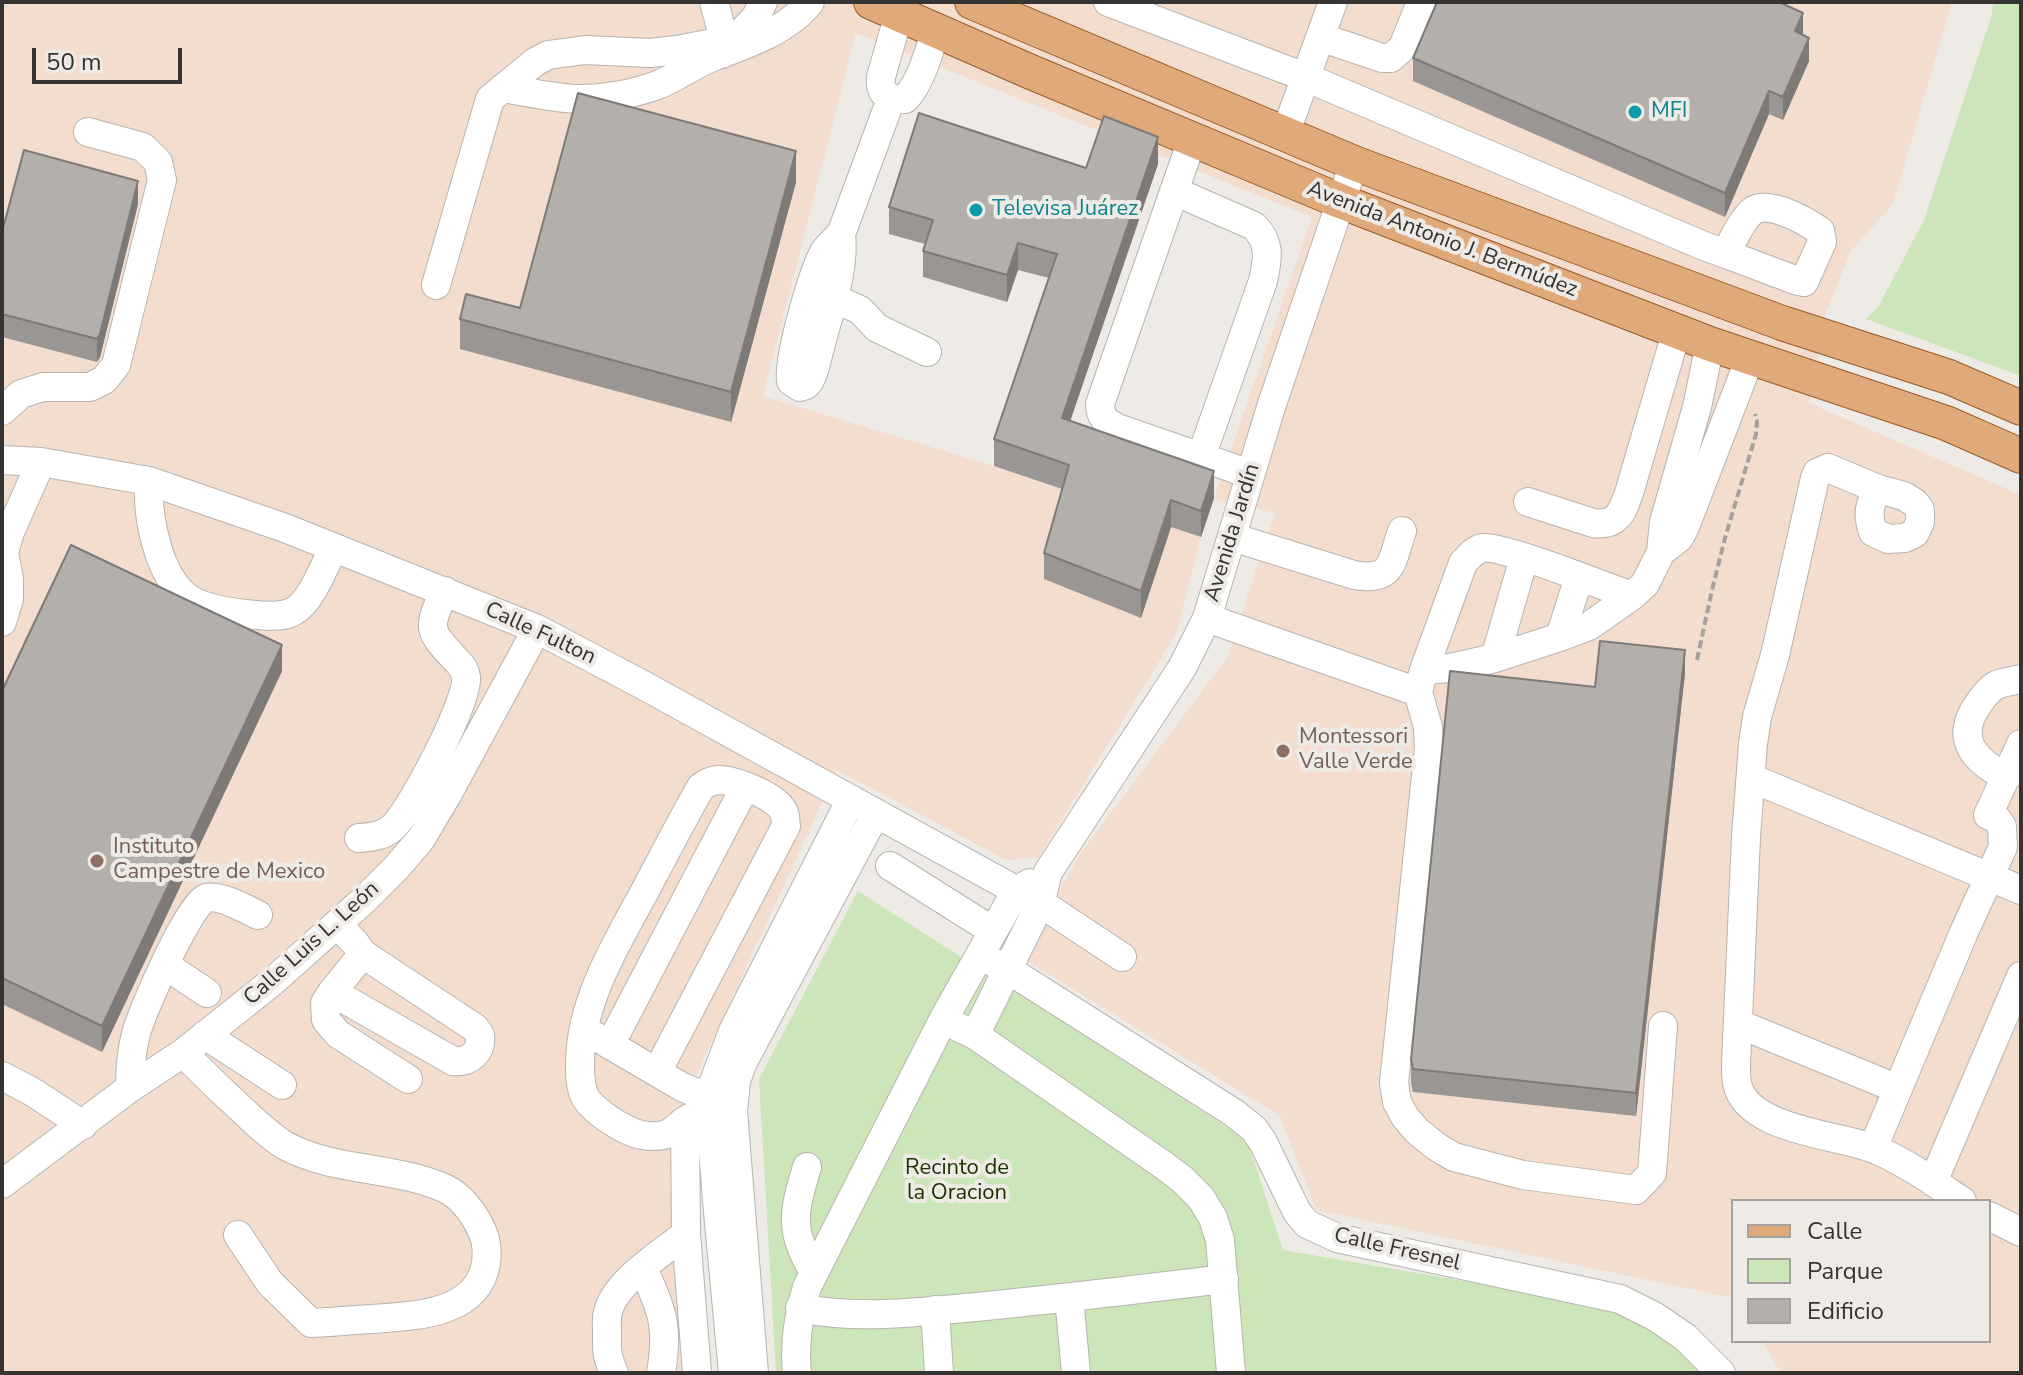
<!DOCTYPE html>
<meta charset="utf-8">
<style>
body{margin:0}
#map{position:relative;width:2023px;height:1375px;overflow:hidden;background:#eeebe7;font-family:"Nunito Sans",sans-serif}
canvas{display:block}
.frame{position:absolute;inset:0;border:4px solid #353432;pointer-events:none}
.legend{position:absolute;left:1731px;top:1199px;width:260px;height:144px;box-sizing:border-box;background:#eeebe7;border:2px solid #a4a29f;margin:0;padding:10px 14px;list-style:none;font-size:24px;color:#353432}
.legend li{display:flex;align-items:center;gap:16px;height:40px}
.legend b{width:40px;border:2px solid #a4a29f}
.scale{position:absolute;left:32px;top:48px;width:150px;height:36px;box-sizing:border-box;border:4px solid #353432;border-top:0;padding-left:10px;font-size:24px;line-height:28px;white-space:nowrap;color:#353432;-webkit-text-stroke:6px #eeebe7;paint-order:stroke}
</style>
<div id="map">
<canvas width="2023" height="1375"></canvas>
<div class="frame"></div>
<ul class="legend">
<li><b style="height:10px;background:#e0a979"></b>Calle</li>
<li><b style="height:22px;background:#cce6b9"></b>Parque</li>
<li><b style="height:22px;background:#b3afab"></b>Edificio</li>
</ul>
<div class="scale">50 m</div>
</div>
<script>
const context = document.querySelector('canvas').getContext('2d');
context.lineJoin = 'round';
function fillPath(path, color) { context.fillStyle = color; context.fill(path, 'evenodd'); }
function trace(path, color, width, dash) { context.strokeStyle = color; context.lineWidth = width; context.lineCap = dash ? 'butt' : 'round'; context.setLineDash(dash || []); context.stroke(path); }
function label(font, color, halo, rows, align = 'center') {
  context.font = font + ' "Nunito Sans",sans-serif'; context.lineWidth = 8; context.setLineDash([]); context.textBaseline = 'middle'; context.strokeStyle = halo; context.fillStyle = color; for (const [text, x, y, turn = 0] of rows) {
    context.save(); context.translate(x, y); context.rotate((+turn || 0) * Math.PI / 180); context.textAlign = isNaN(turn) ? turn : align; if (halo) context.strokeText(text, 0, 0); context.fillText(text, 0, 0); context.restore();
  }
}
fillPath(new Path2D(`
 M2,2H1952L1893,204L1850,252L1824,319L1809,403L2021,495V1373H1781L1762,1341H1989V1201H1733V1298L1316,1210L1280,1116L1022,958L1080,854L1227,658L1275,513L1214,498L1312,217L856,33L763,396L994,466L1201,537L1176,634L1038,858L1006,860L837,770L681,1109L702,1373H2Z`), '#f2ddcf');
fillPath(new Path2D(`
 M1993,2H2021V376L1866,319L1878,307L1924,220L1992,14Z
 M858,891L1247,1140L1283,1250L1626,1309L1707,1371L1706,1373H776L759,1079Z`), '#cce6b9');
const minor = new Path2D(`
 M714,2C719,20 724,35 722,54
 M1108,2L1305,77L1704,246L1726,254C1731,243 1744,216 1754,210C1771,201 1806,221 1820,231L1822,242L1804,282L1795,280L1726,254
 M899,14L881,77C879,95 889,100 905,99C922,81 928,53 936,30
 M1320,37L1382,58H1391L1403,47L1421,2
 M503,88C527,92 552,98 576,99C604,99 634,94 660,84C679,76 696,63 715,56C748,44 788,30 810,2
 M1285,134L1333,2
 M1192,140L1100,404C1100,417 1106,422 1117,428L1250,474
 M1174,191L1254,226C1271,243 1268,258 1263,281L1201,457
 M841,234C845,271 830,308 821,344C817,356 816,369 810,380C806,386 806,385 800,387L791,381C788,357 812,275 824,252C829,245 835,240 841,234L891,99
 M436,285L490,99L535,62L548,55L585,50L650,53L677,50L723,41L743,31L756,17L763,2
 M833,298L860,310L877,328L927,352
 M2,411L21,394L43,387H90L104,380L116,365L162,180L158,162L143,147L88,132
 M2,460L41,462L149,481L285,528L537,629L643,685L1048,908L1122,957
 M149,481C147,517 158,579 191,600C207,609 227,612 245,614C259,615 281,619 294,611C311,602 325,565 333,548
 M1878,489C1869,505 1867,514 1873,532L1888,539L1905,538L1915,533L1920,522V510L1915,503L1904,496L1878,489L1828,468L1817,473L1815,478L1775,655L1757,717L1753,744L1746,837L1736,1064C1736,1070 1736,1077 1737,1083C1746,1131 1839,1134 1877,1150C1907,1163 1935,1183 1962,1201
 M1528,502L1593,523C1617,526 1622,513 1629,493L1677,330
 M1232,537L1354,575C1394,582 1391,562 1402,531
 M1661,552L1664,522L1697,407L1710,344
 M1207,618L1418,692
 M2,622L9,599V579L4,552L10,532L41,462
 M1560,637L1579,577
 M1495,658L1524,558
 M1424,670L1463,563C1469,557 1474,550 1482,548C1500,544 1608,588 1632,596
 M2007,777C1978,763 1955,742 1975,709C1980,701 1988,690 1996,685C2003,682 2014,681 2021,679
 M1751,778L2021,890
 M359,838C372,837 384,836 393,827C412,809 469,700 466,677C465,670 461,665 457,661C429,631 426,629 445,591
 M890,866L993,931
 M363,954L332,992L325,1003L326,1020L338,1034L408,1079
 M980,956L1007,969L1234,1113L1254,1129L1263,1142L1297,1212L1307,1224L1337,1238L1620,1299L1654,1316L1685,1337L1721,1373
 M165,965L207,993
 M332,992L453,1061C470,1063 482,1052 480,1035L475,1028L363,954L355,943L337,924
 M1739,1024L1898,1089
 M1663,1026L1652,1173L1636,1190L1523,1175L1454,1157L1437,1147L1417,1131L1405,1117L1397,1102L1394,1083L1429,747L1428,727L1418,692L1424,670L1450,668L1495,658L1560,637L1589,626L1632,596L1645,584L1661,552L1679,538L1685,527L1750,358
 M958,1027L975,1035L1162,1164L1182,1179L1201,1198L1213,1218L1220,1240L1231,1373
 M205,1035L282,1085
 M975,1035L1040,904L1048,872L1182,668L1207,618L1271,407L1354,163
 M595,1036L682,1087L694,1092L726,1095
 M610,1045L745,787
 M183,1053C206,1076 229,1098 253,1120C263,1129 275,1140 286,1146C335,1172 394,1166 444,1188C463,1196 479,1220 485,1239C487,1247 487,1255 486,1263C478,1315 413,1316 372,1319C352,1320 332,1322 311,1323L270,1283L238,1235
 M657,1072L786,826C785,822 786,817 784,813C779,797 735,780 719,780C711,780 707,783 701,787C682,820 664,855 646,889C617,943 580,1001 580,1064C580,1076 580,1090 587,1100C593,1108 601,1114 610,1120C619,1126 631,1133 642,1135C677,1141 673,1122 697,1115C709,1111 721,1112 733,1111
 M2,1076L31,1091L83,1125
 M130,1088C130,1069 131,1052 136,1034C141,1013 189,904 206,898C219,894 246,909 258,915
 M685,1121L686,1234L697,1373
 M1873,1148L1964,932L2003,847L2002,827L1997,819L1988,815L2021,744
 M807,1167C793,1214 789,1229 814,1273
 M1933,1182L2021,976
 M2,1184L130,1088L183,1053L272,982L364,900L396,868L421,839L447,795L537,629
 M1989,1216L2021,1232
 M643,1268C662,1311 669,1325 661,1373
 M1069,1298L1076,1373
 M800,1308C858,1320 917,1312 976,1307C1059,1299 1141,1289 1224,1279
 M935,1310L939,1373
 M614,1373C606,1354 607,1351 607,1331C607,1325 606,1318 608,1312C615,1282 662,1253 686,1234
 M733,1373L717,1201L709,1095L733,1031L851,799
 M754,1373L733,1111L736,1081L743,1062L876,813
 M797,1373C794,1343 798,1316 807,1287L943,1020L1016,891L1030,883`);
const major = new Path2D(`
 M871,2L1031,72L1340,201L1710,344L1946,423L2021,456
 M972,2L1354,163L1782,323L1949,377L2021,408`);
trace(minor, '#b7b4af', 30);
trace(major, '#965b26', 36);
trace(new Path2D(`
 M1697,660L1712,590L1725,538L1756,434L1757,421L1755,414`), '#a4a29f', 4, [8, 4]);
trace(minor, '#fff', 28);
trace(major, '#e0a979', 34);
fillPath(new Path2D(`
 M1803,35L1809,61L1783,120L1769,114L1725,217L1413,81V58Z
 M1158,164L1070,421L1214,498L1201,537L1171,527L1141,618L1044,579V553L1062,489L994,466V439L1049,278L1018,270L1007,302L923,277V251L925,244L889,234V207L1086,168Z
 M796,182L731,422L460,349V319L520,308Z
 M138,204L100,357L97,362L2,337V232Z
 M282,671L102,1052L2,1004V691Z
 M1685,673L1636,1116L1413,1092L1411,1083V1059L1595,687Z`), '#9a9693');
fillPath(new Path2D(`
 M1803,13V36L1795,31Z
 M1809,38V61L1783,120V97Z
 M1769,91V114L1725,217V193Z
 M1158,137V164L1062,445V418Z
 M796,151V182L731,422V392Z
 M138,181V204L100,357L97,362V339Z
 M1018,243V270L1007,302V275Z
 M1214,471V498L1201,537V511Z
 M1171,500V527L1141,618V591Z
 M282,645V671L102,1052V1026Z
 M1685,650V673L1636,1116V1093Z`), '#7d7a78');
const building = new Path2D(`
 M1437,2H1779L1803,13L1795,31L1809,38L1783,97L1769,91L1725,193L1413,58Z
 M578,93L796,151L731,392L460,319L466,294L520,308Z
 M919,113L1086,168L1104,116L1158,137L1062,418L1214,471L1201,511L1171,500L1141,591L1044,553L1069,465L994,439L1057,254L1018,243L1007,275L923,251L933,220L889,207Z
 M24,150L138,181L100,334L97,339L2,314V232Z
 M71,545L282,645L102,1026L2,978V691Z
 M1600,641L1685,650L1636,1093L1413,1069L1411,1059L1450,671L1595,687Z`);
fillPath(building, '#b3afab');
trace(building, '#7d7a78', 2);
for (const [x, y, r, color] of [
 [1635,112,8,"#0f9aa8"],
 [976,210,8,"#0f9aa8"],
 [1283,751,8,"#8d6e63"],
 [97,861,8,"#8d6e63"]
]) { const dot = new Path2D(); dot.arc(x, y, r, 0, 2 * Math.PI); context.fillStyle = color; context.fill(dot); trace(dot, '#eeebe7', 3); }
label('22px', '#0d838f', '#eeebe7', [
 ["MFI",1651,112],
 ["Televisa Juárez",992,210]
], 'left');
label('22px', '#353432', '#eeebe7', [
 ["Avenida Antonio J. Bermúdez",1442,240,21],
 ["Avenida Jardín",1233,533,-73],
 ["Calle Fulton",540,634,25],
 ["Calle Luis L. León",312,944,-42],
 ["Calle Fresnel",1397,1250,13]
]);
label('22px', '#785e54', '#eeebe7', [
 ["Montessori",1299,738],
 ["Valle Verde",1299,763],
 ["Instituto",113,848],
 ["Campestre de Mexico",113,873]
], 'left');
label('22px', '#1a3201', '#eeebe7', [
 ["Recinto de",957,1169],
 ["la Oracion",957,1194]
]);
</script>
